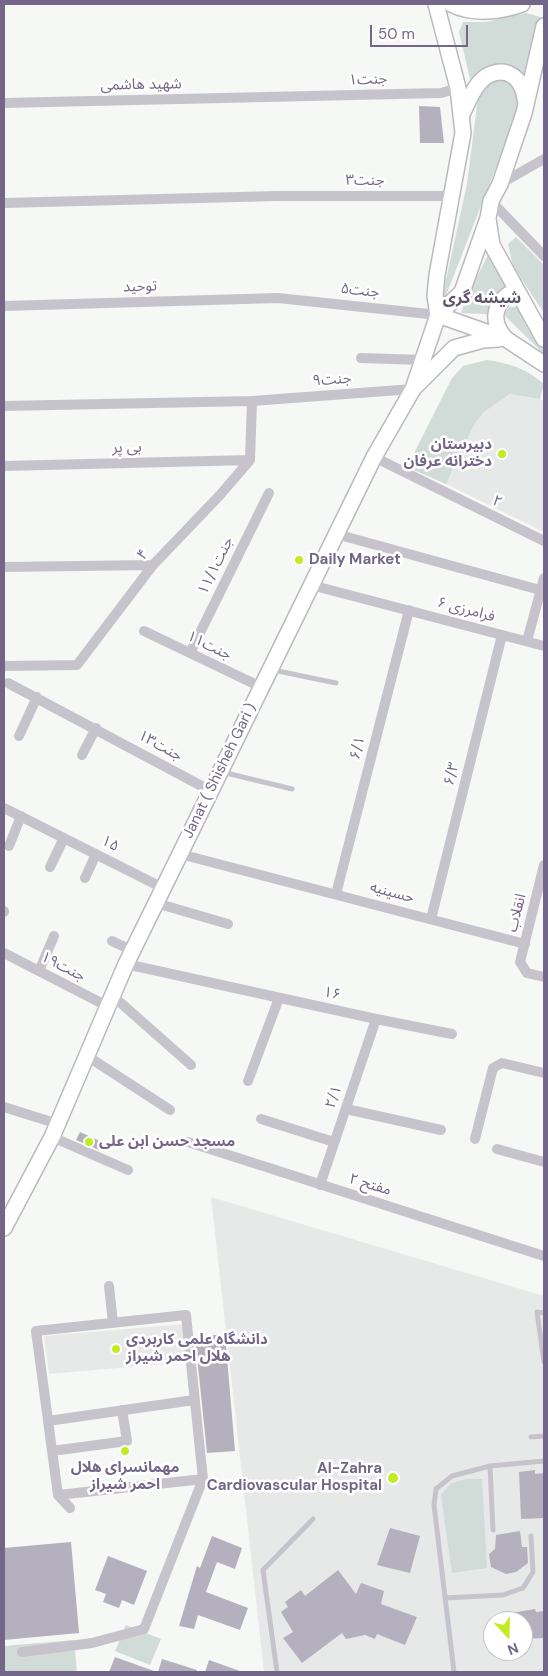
<!DOCTYPE html>
<meta charset="utf-8">
<style>
body{margin:0}
#map{position:relative;width:548px;height:1676px;overflow:hidden;background:#f5f8f5;font-family:"DM Sans",sans-serif}
canvas{display:block}
.frame{position:absolute;inset:0;border:5px solid #746688;pointer-events:none}
.north{position:absolute;left:483px;top:1611px;width:50px;height:50px;box-sizing:border-box;background:#fff;border:1px solid #c7c2cf;border-radius:50%;rotate:159deg;font-size:14px;font-weight:700;line-height:20px;text-align:center;color:#746688}
.north::after{content:'';display:block;margin:auto;width:18px;height:22px;background:#c2ec22;clip-path:polygon(50% 0,100% 100%,50% 72%,0 100%)}
.scale{position:absolute;left:370px;top:25px;width:98px;height:22px;box-sizing:border-box;border:2px solid #746688;border-top:0;padding-left:6px;font-size:15px;line-height:18px;white-space:nowrap;color:#746688;-webkit-text-stroke:4px #fff;paint-order:stroke}
</style>
<div id="map">
<canvas width="548" height="1676"></canvas>
<div class="frame"></div>
<div class="north">N</div>
<div class="scale">50 m</div>
</div>
<script>
const context = document.querySelector('canvas').getContext('2d');
context.lineJoin = 'round';
function fillPath(path, color) { context.fillStyle = color; context.fill(path, 'evenodd'); }
function trace(path, color, width, dash) { context.strokeStyle = color; context.lineWidth = width; context.lineCap = dash ? 'butt' : 'round'; context.setLineDash(dash || []); context.stroke(path); }
function label(font, color, halo, rows, align = 'center') {
  context.font = font + ' "DM Sans","Noto Sans Arabic",sans-serif'; context.lineWidth = 5; context.setLineDash([]); context.textBaseline = 'middle'; context.strokeStyle = halo; context.fillStyle = color; for (const [text, x, y, turn = 0] of rows) {
    context.save(); context.translate(x, y); context.rotate((+turn || 0) * Math.PI / 180); context.textAlign = isNaN(turn) ? turn : align; if (halo) context.strokeText(text, 0, 0); context.fillText(text, 0, 0); context.restore();
  }
}
fillPath(new Path2D(`
 M510,394L540,399L544,402V532L446,484L474,425L484,412Z
 M211,1197L544,1296V1672H264ZM493,1621H523V1651H493Z
 M184,1324L186,1362L49,1374L44,1336Z`), '#e7e9e8');
fillPath(new Path2D(`
 M526,13L540,17L544,28L526,79L483,70L470,79L459,32L463,22H486Z
 M504,77L521,89L518,111L445,298H442L467,184L479,90L490,81Z
 M516,237L544,265V313L513,266L508,244Z
 M490,251L507,290L497,294L487,314L461,313L468,294Z
 M509,307H518L544,348V354L506,317L505,314Z
 M487,360C510,363 526,369 544,384L540,399L510,394L484,412L474,425L446,484L407,467L452,378L463,366Z
 M467,1479H482L487,1568L452,1573L441,1495L451,1483Z
 M126,1625L161,1639L150,1665L115,1651Z
 M74,1640L77,1672H4V1646Z`), '#d1dbd8');
fillPath(new Path2D(`
 M419,106L440,107L444,143H420Z
 M80,1132L102,1142L99,1150L76,1140Z
 M225,1334L235,1451L207,1453L195,1337Z
 M535,1470V1474L544,1473V1518L521,1519L519,1472Z
 M390,1528L420,1536L410,1573L377,1565Z
 M520,1531L522,1547H527L528,1563L516,1572L506,1574L491,1567L489,1554L495,1549L496,1535Z
 M212,1536L242,1548L235,1569L217,1562L206,1592L248,1608L240,1630L198,1615L194,1629L179,1626L197,1566L200,1568Z
 M71,1542L79,1633L4,1640V1548Z
 M108,1556L147,1571L134,1605L122,1600L119,1608L103,1602L106,1594L95,1590Z
 M338,1570L356,1594L361,1583L384,1591L381,1604L417,1617L405,1645L377,1634L375,1639L365,1635L346,1639L342,1633L302,1663L283,1638L293,1632L281,1612L288,1607L285,1602L301,1590L305,1596Z
 M535,1609L536,1612L544,1611V1638L523,1639V1621H499V1615Z
 M115,1657L154,1671L153,1672H109Z
 M162,1659L197,1670L196,1672H158Z
 M209,1660L240,1671L239,1672H205Z`), '#b5b0bd');
const secondary = new Path2D(`
 M436,4L458,88L463,133L437,275L435,296L438,315
 M451,4C473,15 500,12 522,4
 M461,116C468,103 474,84 487,76C507,65 523,79 525,99
 M488,219L492,245L544,339
 M438,315L506,339L544,364
 M506,339C489,321 494,301 516,290
 M416,386L454,348L483,340L499,339
 M4,1228L52,1137L126,964L180,854L374,457L413,389L438,315L462,292L488,218L491,201L500,184L524,113L544,26`);
trace(secondary, '#bcb8c2', 18);
trace(new Path2D(`
 M273,670L336,683
 M222,772L292,789
 M544,1313L537,1312L544,1362
 M531,1437L544,1436
 M490,1466L493,1530
 M445,1598L503,1595L523,1588L533,1572L531,1536
 M277,1672L263,1570L313,1519
 M454,1672L434,1505L436,1489L452,1476L490,1466L544,1461`), '#c7c3cc', 5);
trace(new Path2D(`
 M4,103L441,93L458,88
 M500,184L544,159
 M491,201L544,256
 M4,203L277,196H453
 M4,306L278,298L438,315
 M361,358L423,360
 M4,406L252,401L413,389
 M374,457L544,541
 M4,466L250,460
 M336,534L540,590
 M4,567L153,565
 M311,585L544,646
 M144,631L261,687
 M527,641L544,578
 M190,653L269,493
 M4,666L77,665L153,565L220,495L250,460L252,401
 M8,683L211,791
 M19,736L37,697
 M82,755L96,728
 M4,808L163,888
 M9,846L21,816
 M180,854L525,944
 M544,865L520,962L527,973L544,977
 M50,867L64,838
 M85,878L96,854
 M336,894L409,610
 M156,903L228,924
 M4,912V911
 M431,919L502,635
 M112,941L133,951
 M4,953L109,1007
 M126,964L376,1019L452,1034
 M39,971L54,936
 M114,997L191,1065
 M87,1056L170,1110
 M248,1081L279,998
 M4,1107L58,1124
 M346,1109L441,1130
 M261,1119L334,1142
 M52,1137L128,1170
 M475,1139L493,1068L502,1063L544,1073
 M188,1142L544,1256
 M497,1149L544,1162
 M320,1185L376,1019
 M109,1286L113,1323
 M48,1421L194,1400
 M52,1451L127,1441L122,1410
 M58,1495L203,1479L186,1315L36,1331L58,1495L70,1508
 M22,1652L92,1643L144,1629L203,1479`), '#c7c3cc', 10);
trace(secondary, '#fff', 15);
for (const [x, y, r, color] of [
 [502,454,5,"#c2ec22"],
 [299,560,5,"#c2ec22"],
 [89,1142,5,"#c2ec22"],
 [116,1349,5,"#c2ec22"],
 [125,1451,5,"#c2ec22"],
 [393,1478,6,"#c2ec22"]
]) { const dot = new Path2D(); dot.arc(x, y, r, 0, 2 * Math.PI); context.fillStyle = color; context.fill(dot); trace(dot, '#fff', 2); }
label('15px', '#746688', '#fff', [
 ["جنت۱",368,80,-2],
 ["شهید هاشمی",141,85,-1],
 ["جنت۳",365,181],
 ["توحید",140,287,-2],
 ["جنت۵",360,291,6],
 ["جنت۹",332,380,-4],
 ["بی پر",127,448,-1],
 ["۲",497,502,25],
 ["۴",143,555,-49],
 ["جنت۱۱/۱",216,566,-64],
 ["فرامرزی ۶",466,610,15],
 ["جنت۱۱",209,646,26],
 ["جنت۱۳",160,746,29],
 ["۶/۱",358,748,-76],
 ["Janat ( Shisheh Gari )",220,771,-64],
 ["۶/۳",452,774,-76],
 ["۱۵",110,844,27],
 ["حسینیه",392,893,15],
 ["انقلاب",517,913,-76],
 ["جنت۱۹",63,967,27],
 ["۱۶",332,994,12],
 ["۲/۱",334,1097,-71],
 ["مفتح ۲",370,1185,17]
]);
label('bold 15px', '#746688', '#fff', [
 ["دبیرستان",492,445,"right"],
 ["دخترانه عرفان",492,462,"right"],
 ["Daily Market",309,560],
 ["مسجد حسن ابن علی",99,1142],
 ["دانشگاه علمی کاربردی",126,1340],
 ["هلال احمر شیراز",126,1357],
 ["مهمانسرای هلال",125,1468,"center"],
 ["احمر شیراز",125,1485,"center"],
 ["Al-Zahra",382,1469,"right"],
 ["Cardiovascular Hospital",382,1486,"right"]
], 'left');
label('bold 16px', '#5e546c', '#fff', [
 ["شیشه گری",482,299]
]);
</script>
